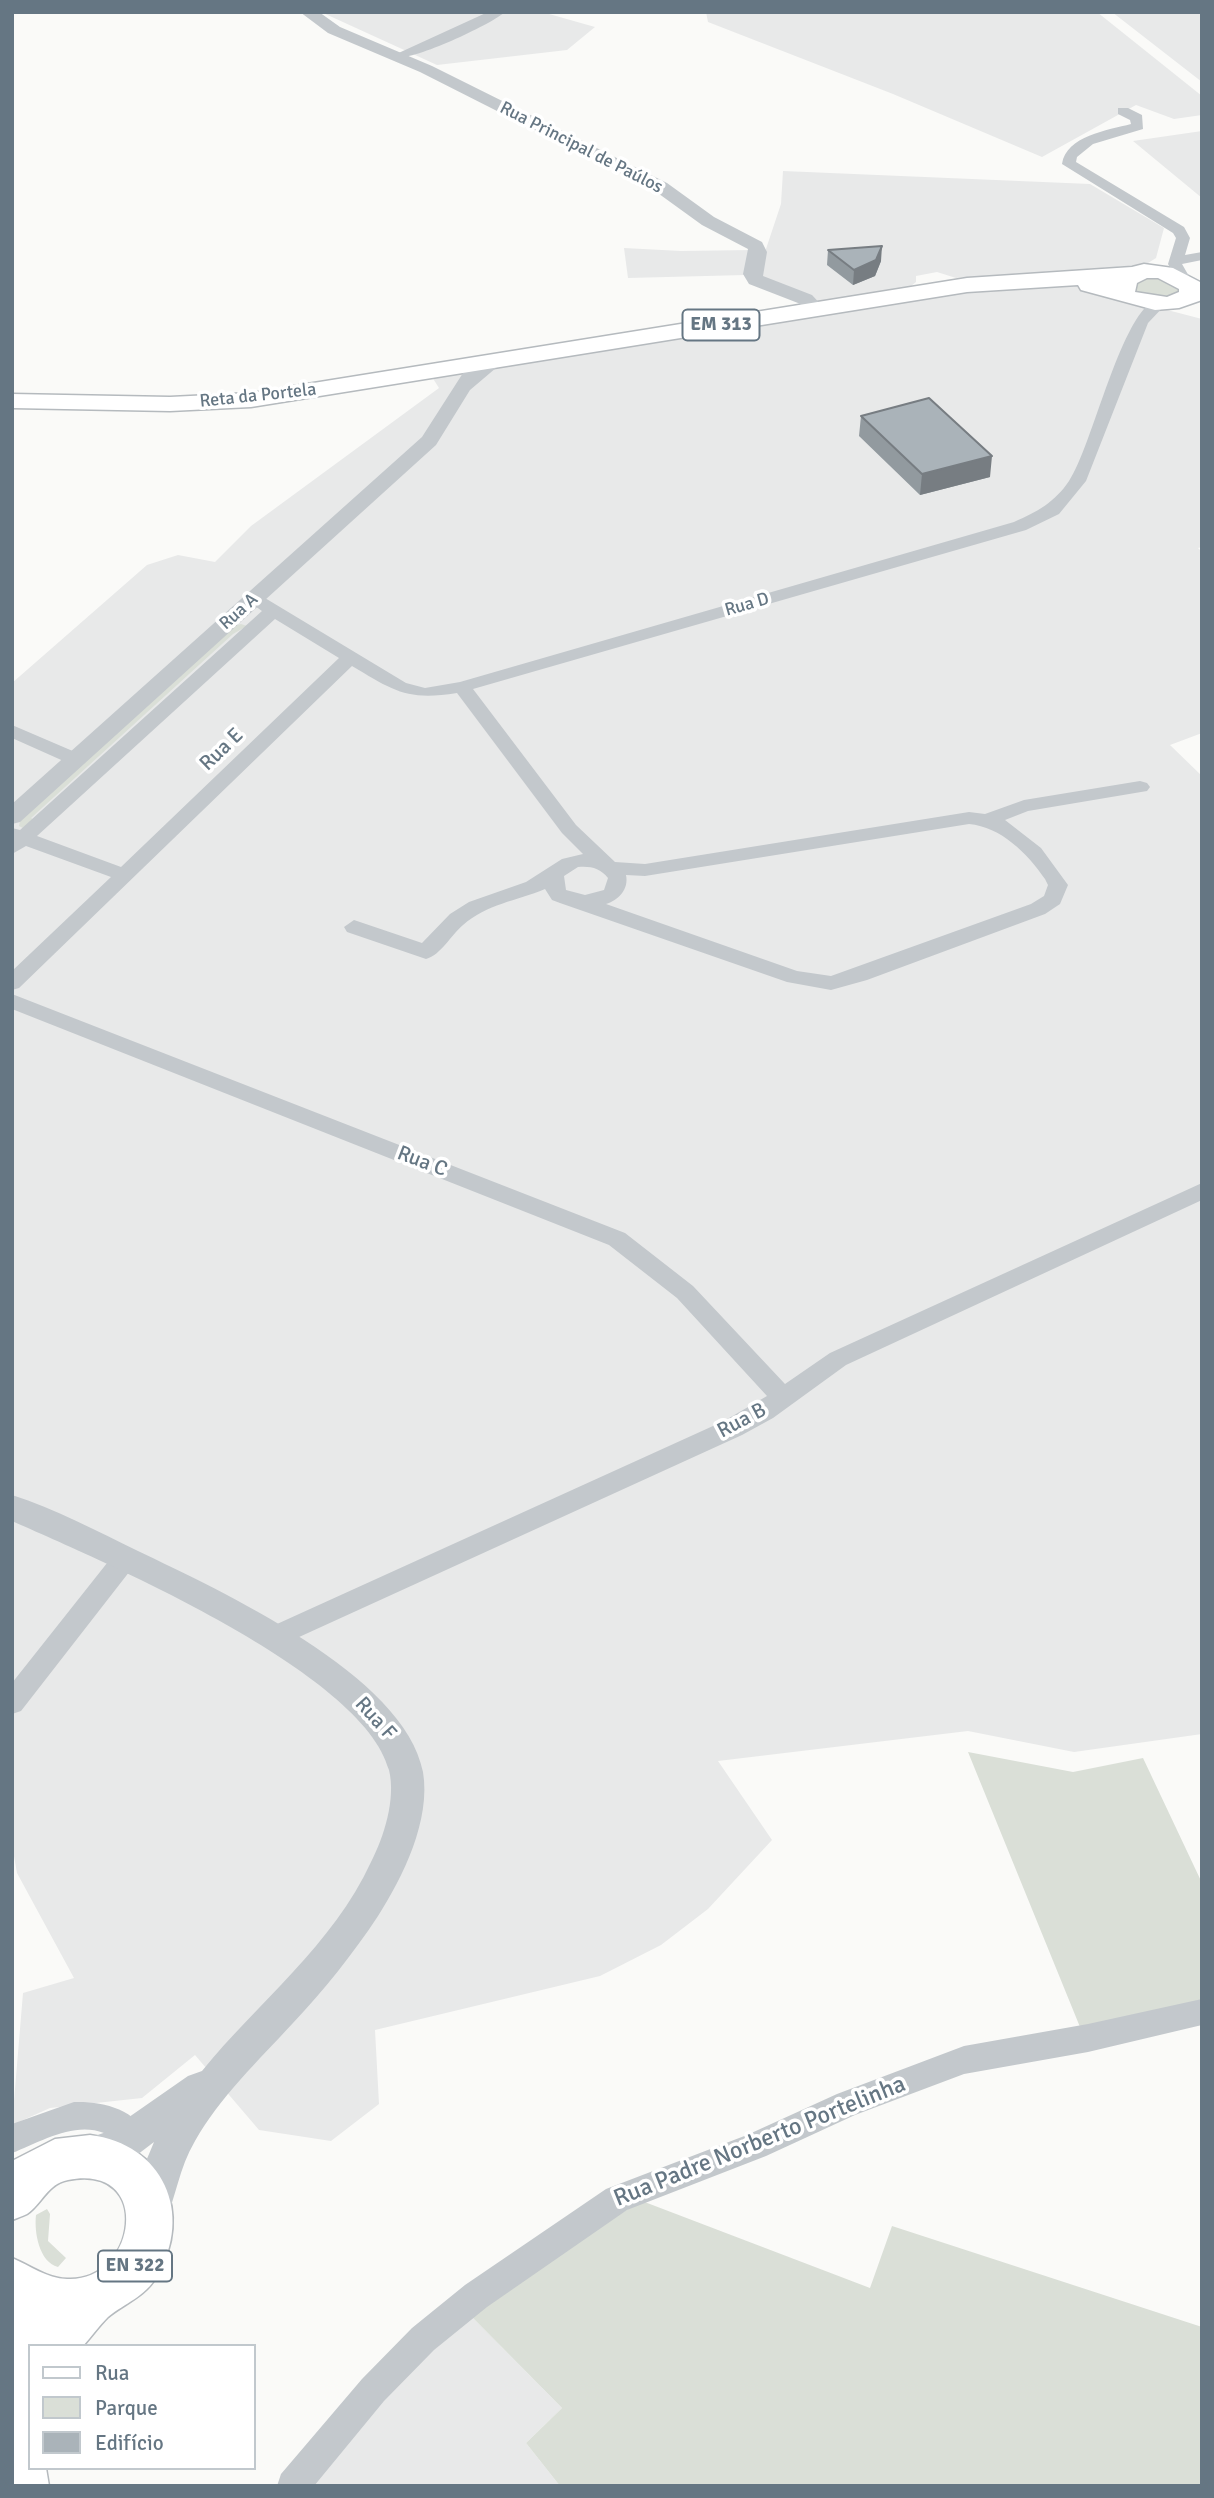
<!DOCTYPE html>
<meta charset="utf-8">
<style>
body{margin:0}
#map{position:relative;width:1214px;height:2498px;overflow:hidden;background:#fafaf8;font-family:Signika,sans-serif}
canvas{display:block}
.frame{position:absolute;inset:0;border:14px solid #657683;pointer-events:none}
.legend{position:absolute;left:28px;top:2344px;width:228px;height:126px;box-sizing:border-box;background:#fff;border:2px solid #c1c8cd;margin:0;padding:9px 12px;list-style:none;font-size:21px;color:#657683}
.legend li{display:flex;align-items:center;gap:14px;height:35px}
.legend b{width:35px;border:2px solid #c1c8cd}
</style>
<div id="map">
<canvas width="1214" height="2498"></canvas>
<div class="frame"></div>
<ul class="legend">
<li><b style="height:9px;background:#fff"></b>Rua</li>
<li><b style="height:19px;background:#dadfd7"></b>Parque</li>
<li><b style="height:19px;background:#aab3b9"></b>Edifício</li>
</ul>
</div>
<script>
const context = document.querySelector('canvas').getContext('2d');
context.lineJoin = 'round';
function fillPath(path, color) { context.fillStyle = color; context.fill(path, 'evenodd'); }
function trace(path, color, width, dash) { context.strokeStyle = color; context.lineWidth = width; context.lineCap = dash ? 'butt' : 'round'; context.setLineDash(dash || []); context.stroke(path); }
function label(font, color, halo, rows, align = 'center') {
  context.font = font + ' Signika,sans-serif'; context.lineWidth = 7; context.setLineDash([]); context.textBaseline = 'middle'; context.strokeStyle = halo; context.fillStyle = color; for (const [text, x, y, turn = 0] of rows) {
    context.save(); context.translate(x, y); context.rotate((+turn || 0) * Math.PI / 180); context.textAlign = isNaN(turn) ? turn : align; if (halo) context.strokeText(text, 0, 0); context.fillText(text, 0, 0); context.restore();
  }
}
fillPath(new Path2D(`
 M321,12H542L595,27L567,50L437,65Z
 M706,12H1097L1202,96V115L1174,119L1136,105L1042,157L893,94L708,22Z
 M1112,12H1202V82Z
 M1202,131V198L1133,141Z
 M783,171L1090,184L1164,228L1156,258L1145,265L956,278L937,272L916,276V282L910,287L819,304L765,280L758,273L781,204Z
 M624,248L681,251L752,250L745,275L628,278Z
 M1067,284L1202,319V547L1198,548L1202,552V733L1170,745L1202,776V1734L1074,1752L968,1731L718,1761L772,1840L708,1909L661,1945L600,1976L375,2030L379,2104L331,2141L259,2130L195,2055L142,2098L50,2108L12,2125L23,1993L74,1978L17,1873L12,1845V683L147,565L178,555L215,562L251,526L439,388L432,377L960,289Z
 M470,2315L562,2408L526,2443L560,2486H308L371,2410Z`), '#e8e9e9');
fillPath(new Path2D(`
 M1150,275L1183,287L1176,298L1136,293L1133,282Z
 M241,624L247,626L233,634L31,818L33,819L23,828L19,826L20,821L234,626Z
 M968,1752L1073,1772L1143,1758L1202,1883V2002L1080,2027Z
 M642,2201L870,2288L892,2226L1202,2327V2486H560L526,2443L562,2408L470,2315L546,2257Z
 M47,2209L50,2214L48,2241L66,2258L58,2267C39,2262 34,2232 36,2215Z`), '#dadfd7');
const primary = new Path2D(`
 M1144,264L1173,268L1202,283V300L1179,308L1155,310L1081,290L1078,285L967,292L251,407L170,411L12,408V394L170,397L251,393L967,278L1132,267ZM1147,278H1158L1179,289V292L1167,297L1135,292L1137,283Z
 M90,2135C163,2144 194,2213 157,2276C145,2297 125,2303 108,2317C99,2326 91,2337 83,2346H30V2468H46L49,2486H12V2258C31,2266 46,2278 67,2279C136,2283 155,2163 68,2180C47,2184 42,2204 27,2214C23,2216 17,2218 12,2220V2161L55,2139Z`);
trace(primary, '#b5babe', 3);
fillPath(new Path2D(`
 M488,12H505C492,24 404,66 392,56Z
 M1118,108H1128L1142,115L1143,129L1093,144L1077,157L1076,162L1184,227L1190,238L1185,255L1202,252V260L1182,264L1190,278L1188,281H1178L1168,264L1176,238L1173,233L1062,164C1066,136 1108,130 1131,124L1130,120L1118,114Z
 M1158,299L1166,304L1148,323L1086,481L1059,514L1026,530L473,689L576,825L615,862L645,864L969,812L985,814L1024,800L1140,781L1147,783L1150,787L1147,791L1028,811L1005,820L1041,848L1068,885L1060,904L1045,914L867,980L831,990L787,982L560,903L552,900L545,889C516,901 487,904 463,925C451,935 441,955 426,959L347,932L344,927L354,920L422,943L450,914L469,902L526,882L562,859L583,854L562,833L457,693C407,701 394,691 352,666L19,988L12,990V971L111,877L26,846L12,854V828L20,830L262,611L245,599L248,595H260L406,683L425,688L460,682L1014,522C1037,512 1055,502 1069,481C1092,448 1122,308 1158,299ZM275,619L339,658L121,867L37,836ZM969,824C1001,827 1027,853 1045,879L1048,885L1044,896L1031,904L831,976L797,971L606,904C619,900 629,889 626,875L645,876ZM578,867C591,866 600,868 608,878L604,890L585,895L566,890L564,876Z
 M12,725L82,755L84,759L82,763H68L12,738Z
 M12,994L625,1233L693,1286L785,1384L830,1353L1202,1183V1200L846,1365L773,1418L742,1435L275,1648L266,1645L262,1637L266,1629L724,1421L767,1396L677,1298L609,1245L12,1009Z
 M124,1550L133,1553L137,1560L133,1567L21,1711L12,1714V1683L115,1553Z
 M1202,1999V2025L1088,2052L964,2074L855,2115L766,2156L627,2210L487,2307L434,2350L384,2401L314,2486H277L281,2474L362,2379L412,2328L465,2285L606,2189L747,2135L837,2094L964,2046L1088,2024Z
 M74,2102C102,2101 136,2109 148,2137L144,2147L133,2151C122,2147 115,2138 104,2133C74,2121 40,2142 12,2153V2124Z`), '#c3c8cc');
fillPath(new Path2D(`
 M300,12H319L340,27L432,66L667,183L714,217L762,242L767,252L763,276L812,295L825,309L816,315L798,303L749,284L743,274L748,249L702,225L655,191L420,72L328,33Z
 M493,356L503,362L470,390L436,445L20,822L12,824V804L422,437L463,373Z
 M12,1495C55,1509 97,1531 138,1551C219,1590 405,1675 423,1772C431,1820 403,1877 378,1916C353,1954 324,1990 293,2023C258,2061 220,2097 195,2141C179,2168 176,2197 164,2225L151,2230L138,2225C127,2199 144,2167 154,2142L133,2158L88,2174L75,2169L70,2156L75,2143L109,2131L188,2076L202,2071C258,2002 333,1945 371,1862C384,1837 396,1799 389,1770C364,1672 102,1561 12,1521Z`), '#c3c8cc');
fillPath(primary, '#fff');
fillPath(new Path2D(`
 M828,250L881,261L875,276L853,285L827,265Z
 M861,416L990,477L920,495L859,436Z`), '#929a9f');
fillPath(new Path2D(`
 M882,246L881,261L875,276L853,285L854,270Z
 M992,456L990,477L920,495L922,474Z`), '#777d82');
const building = new Path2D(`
 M882,246L876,260L854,270L828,250Z
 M929,398L992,456L922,474L861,416Z`);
fillPath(building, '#aab3b9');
trace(building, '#777d82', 2);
label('18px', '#657683', '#fff', [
 ["Rua Principal de Paúlos",581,148,27],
 ["Reta da Portela",258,396,-6],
 ["Rua D",747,605,-16],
 ["Rua A",239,612,-42]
]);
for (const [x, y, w] of [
 [721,325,77],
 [135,2266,74]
]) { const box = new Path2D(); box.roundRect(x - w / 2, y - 15.5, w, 31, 5); context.fillStyle = '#fff'; context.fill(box); trace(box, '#657683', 2); }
label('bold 19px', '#657683', null, [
 ["EM 313",721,325],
 ["EN 322",135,2266]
]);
label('21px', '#657683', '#fff', [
 ["Rua E",222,750,-44],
 ["Rua C",422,1162,21],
 ["Rua B",742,1421,-28],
 ["Rua F",375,1719,48]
]);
label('24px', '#657683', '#fff', [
 ["Rua Padre Norberto Portelinha",760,2142,-22]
]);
</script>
